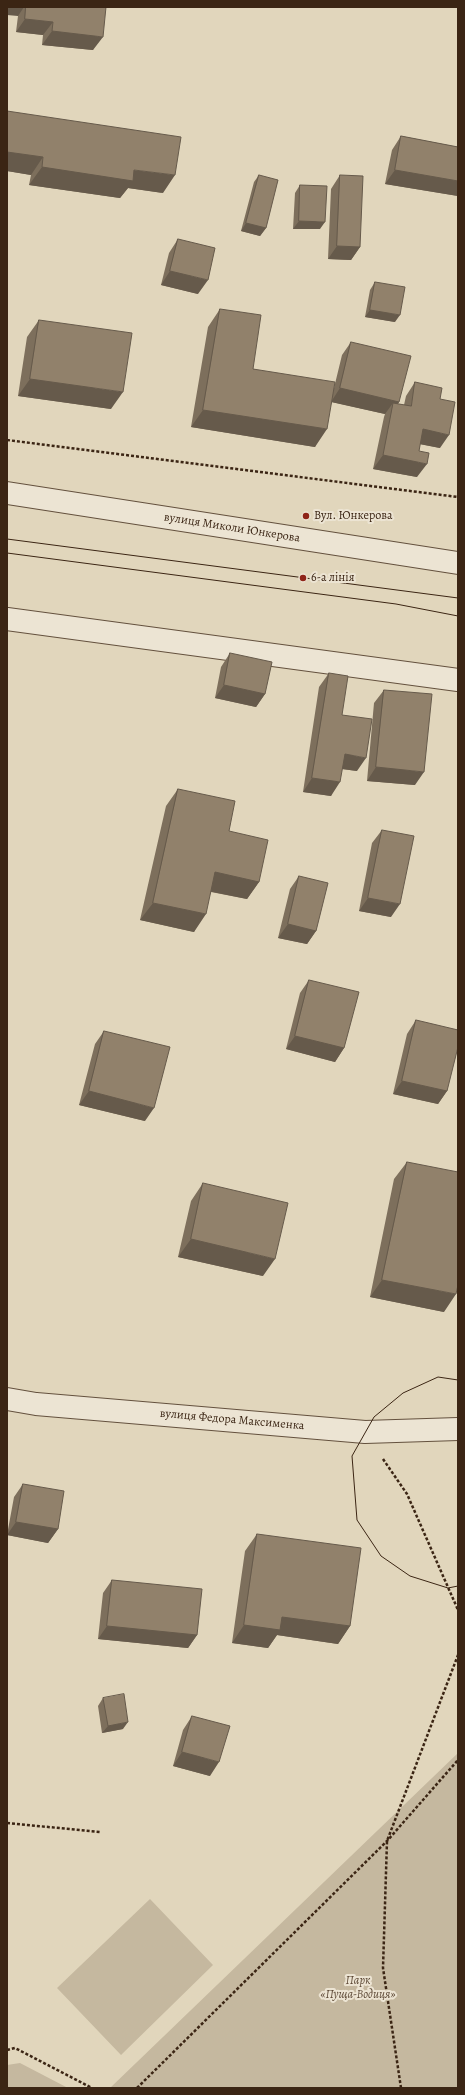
<!DOCTYPE html>
<meta charset="utf-8">
<style>
body{margin:0}
#map{position:relative;width:465px;height:2095px;overflow:hidden;background:#e1d6bc;font-family:Alegreya,serif}
canvas{display:block}
.frame{position:absolute;inset:0;border:8px solid #3b2514;pointer-events:none}
</style>
<div id="map">
<canvas width="465" height="2095"></canvas>
<div class="frame"></div>
</div>
<script>
const context = document.querySelector('canvas').getContext('2d');
context.lineJoin = 'round';
function fillPath(path, color) { context.fillStyle = color; context.fill(path, 'evenodd'); }
function trace(path, color, width, dash) { context.strokeStyle = color; context.lineWidth = width; context.lineCap = dash ? 'butt' : 'round'; context.setLineDash(dash || []); context.stroke(path); }
function label(font, color, halo, rows, align = 'center') {
  context.font = font + ' Alegreya,serif'; context.lineWidth = 4; context.setLineDash([]); context.textBaseline = 'middle'; context.strokeStyle = halo; context.fillStyle = color; for (const [text, x, y, turn = 0] of rows) {
    context.save(); context.translate(x, y); context.rotate((+turn || 0) * Math.PI / 180); context.textAlign = isNaN(turn) ? turn : align; if (halo) context.strokeText(text, 0, 0); context.fillText(text, 0, 0); context.restore();
  }
}
fillPath(new Path2D(`
 M458,1753V2088H110Z
 M150,1899L213,1965L121,2055L57,1988Z
 M20,2063L68,2088H7V2065Z`), '#c5b89f');
const minor = new Path2D(`
 M7,493L458,563
 M7,619L458,680
 M7,1399L36,1404L365,1432L458,1429`);
trace(minor, '#64513e', 24);
trace(new Path2D(`
 M7,440L458,497
 M383,1459L407,1494L458,1610
 M7,1823L100,1832
 M7,2050L15,2048L92,2088
 M137,2088L387,1841L458,1760
 M401,2088L383,1968L387,1841L458,1655`), '#3b2514', 2.5, [3, 2]);
trace(minor, '#ece4d3', 22);
trace(new Path2D(`
 M7,539L458,598
 M7,553L396,604L458,616
 M458,1380L438,1377L403,1393L374,1417L352,1456L357,1520L381,1556L410,1576L448,1588L458,1586`), '#3b2514', 1);
fillPath(new Path2D(`
 M7,7H106L93,50L42,45L43,35L16,32L18,16Z
 M7,111L163,193L128,188L120,198L29,185L31,175L7,171Z
 M401,136L458,147V196L385,184L392,150Z
 M259,175L266,228L260,236L241,231L254,182Z
 M340,175L360,247L351,260L328,259L331,189Z
 M300,185L320,229H293L295,193Z
 M178,239L198,294L161,285L169,253Z
 M375,282L395,322L365,317L370,290Z
 M220,309L253,369L334,388L342,355L351,342L399,402L398,404L404,405L406,396L415,382L440,399V448L420,444L419,451L417,477L373,469L384,417L385,414L332,402L315,447L191,427L208,327Z
 M39,320L111,409L18,396L27,337Z
 M230,653L265,694L256,707L215,698L221,667Z
 M329,673L357,771L342,769L331,796L303,792L319,687Z
 M384,690L415,785L367,781L374,703Z
 M178,789L229,831L259,882L247,899L211,892L194,932L140,920L166,806Z
 M382,830L391,917L359,911L372,843Z
 M299,876L316,931L307,944L278,938L290,889Z
 M309,980L344,1048L335,1062L286,1049L300,993Z
 M416,1020L447,1091L438,1104L393,1094L407,1034Z
 M104,1031L145,1121L79,1105L95,1044Z
 M407,1162L444,1312L370,1297L394,1179Z
 M203,1183L263,1276L178,1257L191,1201Z
 M23,1484L58,1529L48,1543L7,1535L14,1497Z
 M257,1534L350,1626L338,1644L277,1635L268,1648L232,1643L245,1551Z
 M112,1580L197,1635L188,1648L98,1639L103,1593Z
 M103,1698L123,1729L102,1733L98,1706Z
 M192,1716L210,1776L173,1766L183,1730Z`), '#7d6f5c');
fillPath(new Path2D(`
 M7,7H24L18,16L7,15Z
 M25,19L53,22L43,35L16,32Z
 M52,31L103,37L93,50L42,45Z
 M7,152L43,157L31,175L7,171Z
 M42,167L134,170L175,175L163,193L128,188L120,198L29,185Z
 M395,170L458,181V196L385,184Z
 M299,221L325,222L320,229H293Z
 M246,223L266,228L260,236L241,231Z
 M337,246L360,247L351,260L328,259Z
 M170,271L208,280L198,294L161,285Z
 M370,310L400,315L395,322L365,317Z
 M30,379L123,392L111,409L18,396Z
 M340,388L399,402L391,414L393,403L385,414L331,402Z
 M203,410L327,429L315,447L191,427Z
 M423,429L449,435L440,448L414,443Z
 M383,455L427,464L417,477L373,469Z
 M224,685L265,694L256,707L215,698Z
 M345,754L366,758L357,771L335,768Z
 M376,767L424,772L415,785L367,781Z
 M312,778L340,782L331,796L303,792Z
 M215,872L259,882L247,899L203,890Z
 M368,898L400,904L391,917L359,911Z
 M153,903L206,914L194,932L140,920Z
 M288,924L316,931L307,944L278,938Z
 M295,1036L344,1048L335,1062L286,1049Z
 M402,1081L447,1091L438,1104L393,1094Z
 M89,1091L154,1108L145,1121L79,1105Z
 M191,1239L275,1259L263,1276L178,1257Z
 M382,1280L456,1294L444,1312L370,1297Z
 M16,1522L58,1529L48,1543L7,1535Z
 M282,1617L350,1626L338,1644L277,1635L268,1648L232,1643L244,1625Z
 M107,1626L197,1635L188,1648L98,1639Z
 M128,1722L123,1729L102,1733L108,1726Z
 M182,1752L219,1762L210,1776L173,1766Z`), '#665a4b');
const building = new Path2D(`
 M26,7H106L103,37L52,31L53,22L25,19Z
 M7,111L181,137L175,175L134,170L133,181L42,167L43,157L7,152Z
 M401,136L458,147V181L395,170Z
 M259,175L278,180L266,228L246,223Z
 M340,175L363,176L360,247L337,246Z
 M300,185L327,186L325,222L299,221Z
 M178,239L215,248L208,280L170,271Z
 M375,282L405,287L400,315L370,310Z
 M220,309L261,315L253,369L335,382L327,429L203,410Z
 M39,320L132,333L123,392L30,379Z
 M351,342L411,356L399,402L340,388Z
 M415,382L442,388L440,399L455,402L449,435L423,429L419,451L429,453L427,464L383,455L393,403L411,406Z
 M230,653L272,662L265,694L224,685Z
 M329,673L348,676L342,715L372,719L366,758L345,754L340,782L312,778Z
 M384,690L432,694L424,772L376,767Z
 M178,789L235,801L229,831L268,840L259,882L215,872L206,914L153,903Z
 M382,830L414,836L400,904L368,898Z
 M299,876L328,883L316,931L288,924Z
 M309,980L359,992L344,1048L295,1036Z
 M416,1020L458,1030V1047L447,1091L402,1081Z
 M104,1031L170,1047L154,1108L89,1091Z
 M407,1162L458,1172V1285L456,1294L382,1280Z
 M203,1183L288,1203L275,1259L191,1239Z
 M23,1484L64,1491L58,1529L16,1522Z
 M257,1534L361,1548L350,1626L282,1617L280,1630L244,1625Z
 M112,1580L202,1589L197,1635L107,1626Z
 M124,1694L128,1722L108,1726L103,1698Z
 M192,1716L230,1726L219,1762L182,1752Z`);
fillPath(building, '#91816b');
trace(building, '#665a4b', 1);
for (const [x, y, r, color] of [
 [306,516,4,"#8f2418"],
 [303,578,4,"#8f2418"]
]) { const dot = new Path2D(); dot.arc(x, y, r, 0, 2 * Math.PI); context.fillStyle = color; context.fill(dot); trace(dot, '#ece4d3', 1.5); }
label('12px', '#3b2514', '#ece4d3', [
 ["Вул. Юнкерова",314,516],
 ["6-а лінія",311,578]
], 'left');
label('12px', '#3b2514', '#ece4d3', [
 ["вулиця Миколи Юнкерова",232,528,9],
 ["вулиця Федора Максименка",232,1420,5]
]);
label('italic 12px', '#5e4a37', '#ece4d3', [
 ["Парк",358,1981],
 ["«Пуща-Водиця»",358,1995]
]);
</script>
